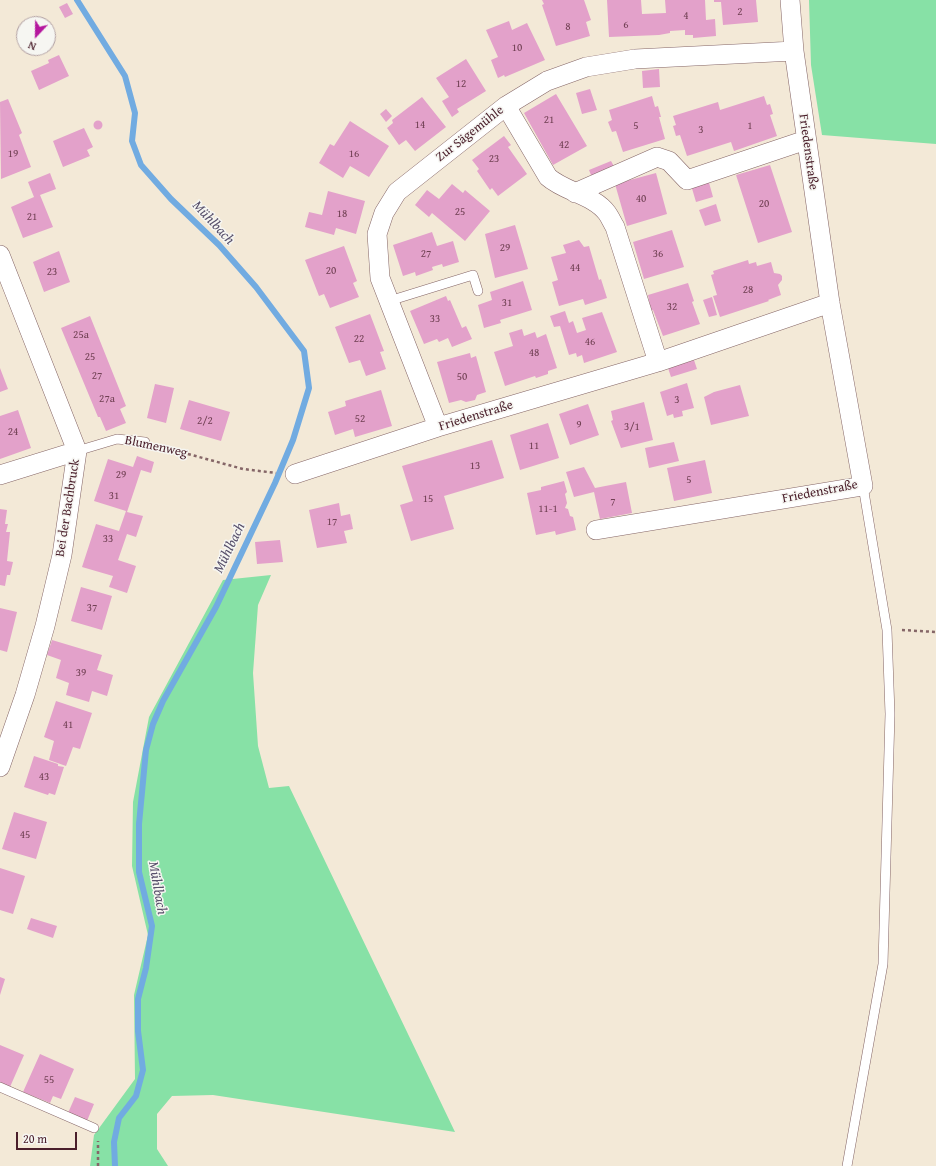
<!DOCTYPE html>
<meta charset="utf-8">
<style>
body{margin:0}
#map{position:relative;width:936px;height:1166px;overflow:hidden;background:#f3e9d7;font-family:"Gentium Book Plus",serif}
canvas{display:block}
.north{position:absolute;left:16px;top:16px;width:40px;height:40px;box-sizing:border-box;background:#f6f6f2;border:1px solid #b1a0a2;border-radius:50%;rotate:202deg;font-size:11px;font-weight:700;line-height:16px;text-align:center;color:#4a1f2b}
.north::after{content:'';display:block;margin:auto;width:14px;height:18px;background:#b5179e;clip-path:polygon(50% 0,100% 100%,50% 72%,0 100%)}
.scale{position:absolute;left:16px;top:1132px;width:61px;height:18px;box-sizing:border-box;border:2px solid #4a1f2b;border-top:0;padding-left:5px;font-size:12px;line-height:14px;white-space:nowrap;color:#4a1f2b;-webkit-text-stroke:3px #f6f6f2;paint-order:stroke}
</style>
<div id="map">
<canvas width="936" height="1166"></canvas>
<div class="north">N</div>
<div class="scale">20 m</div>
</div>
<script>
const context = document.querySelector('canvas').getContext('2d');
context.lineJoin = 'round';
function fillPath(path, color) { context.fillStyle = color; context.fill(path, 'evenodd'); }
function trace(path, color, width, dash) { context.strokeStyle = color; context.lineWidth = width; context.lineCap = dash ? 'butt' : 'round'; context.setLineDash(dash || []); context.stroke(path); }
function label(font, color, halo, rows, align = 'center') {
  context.font = font + ' "Gentium Book Plus",serif'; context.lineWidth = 3; context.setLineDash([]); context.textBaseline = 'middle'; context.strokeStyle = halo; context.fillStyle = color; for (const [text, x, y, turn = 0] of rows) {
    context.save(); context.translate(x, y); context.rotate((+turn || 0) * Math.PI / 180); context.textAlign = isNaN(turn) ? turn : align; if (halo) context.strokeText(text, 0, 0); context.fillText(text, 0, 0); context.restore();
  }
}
fillPath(new Path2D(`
 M809,0H936V144L822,135L811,65Z
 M271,575L258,605L253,673L258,746L269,788L289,786L455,1132L213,1095L172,1096L157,1114V1149L168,1166H90L94,1135L135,1079L134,995L148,935L132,866L133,802L149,717L223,580Z`), '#87e1a6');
trace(new Path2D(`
 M77,0L125,76L135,113L132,141L141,165L171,199L219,245L256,287L304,351L309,388L293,440L275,483L216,607L163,701L153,724L146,750L139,824V872L152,926L146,968L138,999V1031L143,1070L136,1096L119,1118L114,1142L115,1166`), '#71abe1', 6);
fillPath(new Path2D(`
 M542,0H584L591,20L586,22L590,36L556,46L542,5L544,4Z
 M607,0H641L642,14L666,13L665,0H705L706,20L715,19L716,36L693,38V35H685V30L670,31V33L659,35L609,37Z
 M714,0H756L758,22L723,25L721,2H714Z
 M67,3L73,14L65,18L59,7Z
 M509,21L512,30L527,23L545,60L505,77L504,75L498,78L491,60L498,57L486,30Z
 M59,55L69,76L39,90L31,71L49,63L48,60Z
 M466,59L486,91L457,109L459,112L452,117L442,101L449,97L436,78Z
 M659,69L660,87L643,88L642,71Z
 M590,89L597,110L582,114L576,93Z
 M556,94L587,146L553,165L524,113Z
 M652,96L655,107L658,106L661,117H659L665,139L623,152L616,131L612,132L608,122L612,120L609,110Z
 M764,96L767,105L770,104L773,114L770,115L777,136L734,151L731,142L687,156L680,135L676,136L673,126L676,125L673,116L718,102L720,110Z
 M422,97L446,127L415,151L406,140L399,145L387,128L393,123L392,120Z
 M8,99L22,133L19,135L31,167L1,179L0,102Z
 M386,109L392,116L386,122L380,114Z
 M93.5 125a4.5 4.5 0 1 1 9 0a4.5 4.5 0 1 1-9 0Z
 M350,121L389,146L369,177L350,166L343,178L319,163L330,144L334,146Z
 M84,128L93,147L87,150L90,156L63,167L53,141Z
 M504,136L511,145L508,147L527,174L498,196L492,188L490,190L477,171L479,169L472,160Z
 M611,161L616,170L593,180L589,170Z
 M770,165L792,232L758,243L736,175Z
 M50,173L56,189L40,195L53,227L23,238L11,207L34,197L28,182Z
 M656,173L667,214L627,226L615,184Z
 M708,179L713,197L696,202L691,185Z
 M452,184L463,193L465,190L490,211L465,241L432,213L429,217L415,205L427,190L439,199Z
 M328,191L365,201L356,234L336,228L334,235L305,227L309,212L322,215Z
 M716,204L721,221L705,226L699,210Z
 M515,225L528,269L495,278L485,234Z
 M672,230L684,267L644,279L633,242Z
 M432,232L437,246L453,241L459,262L443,267L442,264L432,267L433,270L416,276L415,272L403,276L393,245Z
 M579,240L584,247L589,246L599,280L601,279L607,298L585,305L583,299L559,306L552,282L558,280L551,257L566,253L563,245Z
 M344,246L357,281L353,283L359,297L330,308L324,294L319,296L305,260Z
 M59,251L70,282L44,292L33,262Z
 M748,260L749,264L756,262L757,266L771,262L774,273L780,274L782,276V280L778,285L781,295L768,300L769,301L720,317L713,296L717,295L711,275L714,274L713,271Z
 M523,281L532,310L500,320L501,323L484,328L478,305L492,300L490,292Z
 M688,283L694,301L692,302L700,324L663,336L653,310L651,311L648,295Z
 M446,296L448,301L450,300L462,328L466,326L472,339L452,347L448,338L439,342L437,339L424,344L410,311Z
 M712,297L717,315L709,317L703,300Z
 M565,311L569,323L573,321L577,333L586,330L582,318L602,312L617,352L584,363L582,355L577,357L576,353L569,355L560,326L554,327L550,316Z
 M370,314L384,351L380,352L386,369L366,376L360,360L349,363L335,327Z
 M90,316L126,406L120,409L126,423L106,431L100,417H98L61,328Z
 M522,329L524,336L535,332L537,338L546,334L557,368L548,371V374L536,378L535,376L505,386L494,352L513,346L509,333Z
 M470,353L471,358L476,356L486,392L477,395L475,400L466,402L461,400L449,403L437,362Z
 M694,360L697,369L671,377L668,368Z
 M0,368L8,389L0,392Z
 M687,383L694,408L682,411L683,416L674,418L673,414L667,416L660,392Z
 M155,384L174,388L166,423L147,418Z
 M740,385L749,416L711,425L704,397L714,392Z
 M381,390L392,426L355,437L353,429L335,435L328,412L346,406L345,401Z
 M189,400L230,412L221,441L180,429Z
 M644,402L653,440L621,448L611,421L613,420L611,411Z
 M588,404L599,435L570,445L559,414Z
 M18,410L31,448L0,459V416Z
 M548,423L559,458L520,470L510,435Z
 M492,440L504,478L444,496L454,529L411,541L400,505L413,501L402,466Z
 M674,442L679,461L649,468L645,448Z
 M137,456L154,462L151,473L141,470L127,512L143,516L136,537L127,534L118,560L136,566L127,593L109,587L113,576L82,567L96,524L119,531L126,511L94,501L108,459L133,467Z
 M705,460L712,493L674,501L667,468Z
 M584,467L595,488L626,482L632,513L600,519L594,492L574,497L566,472Z
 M564,481L567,492L565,494L567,503L565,508L568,509L570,516L573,517L576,530L556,535L555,531L536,535L527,493L541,490V487Z
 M339,503L341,516L350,514L353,529L344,531L347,543L317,548L309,510Z
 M0,509L7,510L5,524H8L6,532H10L7,561L13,562L10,575H7L5,586L0,585Z
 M280,540L283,562L257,564L255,542Z
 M81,587L112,596L102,630L71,621Z
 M0,608L17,612L7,652L0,650Z
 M52,640L102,655L97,670L113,675L107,696L92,691L89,702L66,695L69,683L56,678L61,660L47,655Z
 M56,701L92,713L80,749L73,747L66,766L49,760L54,741L44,737Z
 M34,756L58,764V766L64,767L55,795L49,793L48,795L24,787Z
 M14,812L47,822L36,859L2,849Z
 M0,868L25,876L13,914L0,910Z
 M31,918L57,926L53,938L27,929Z
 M0,977L5,979L0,995Z
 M0,1045L24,1055L10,1087L0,1083Z
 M40,1054L74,1069L61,1099L53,1096L50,1103L23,1092Z
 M75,1097L94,1104L87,1121L68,1113Z`), '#e3a1ca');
const lane = new Path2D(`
 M389,301L473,275L478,291
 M77,451L117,439L145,442
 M0,1087L94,1128
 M847,1166L883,964L890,714L887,630L863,486`);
const street = new Path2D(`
 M506,106L548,177C565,192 594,195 607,213C610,217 612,222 615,227L658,362
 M575,193L657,157L669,161L687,180L806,140
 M0,255L77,451L62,555L45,626L25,695L0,767
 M438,427L380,278L377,234L384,213L397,192L506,106L547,81L586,67L635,59L794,51
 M295,474L438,427L658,362L830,303
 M0,475L77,451
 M596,530L863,486L830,303L794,51L790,0`);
trace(lane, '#856667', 10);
trace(street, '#856667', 20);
trace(new Path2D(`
 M159,446L243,469L276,473
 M902,630L936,632
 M98,1166V1141`), '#856667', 2.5, [3, 3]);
trace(lane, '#fff', 9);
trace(street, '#fff', 19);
label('11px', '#704053', null, [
 ["2",740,12],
 ["4",686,16],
 ["6",626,25],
 ["8",568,27],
 ["10",517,48],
 ["12",461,84],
 ["21",549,120],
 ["14",420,125],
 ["5",636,126],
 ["1",750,126],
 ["3",701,130],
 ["42",564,145],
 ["19",13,154],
 ["16",354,154],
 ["23",494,159],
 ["40",641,199],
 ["20",764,204],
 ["25",460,212],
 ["18",342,214],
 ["21",32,217],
 ["29",505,248],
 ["27",426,254],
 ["36",658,254],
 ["44",575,268],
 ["20",331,271],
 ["23",52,272],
 ["28",748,290],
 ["31",507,303],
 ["32",672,307],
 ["33",435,319],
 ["25a",81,335],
 ["22",359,339],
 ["46",590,342],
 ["48",534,353],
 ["25",90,357],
 ["27",97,376],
 ["50",462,377],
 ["27a",107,399],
 ["3",677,400],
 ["52",360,419],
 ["2/2",205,421],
 ["9",579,425],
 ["3/1",632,427],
 ["24",13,432],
 ["11",534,446],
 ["13",475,466],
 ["29",121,475],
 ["5",689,480],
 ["31",114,496],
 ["15",428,499],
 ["7",613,502],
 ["11-1",548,509],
 ["17",332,522],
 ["33",108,539],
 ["37",92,608],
 ["39",81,673],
 ["41",68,725],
 ["43",44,777],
 ["45",25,835],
 ["55",49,1080]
]);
label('13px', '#4a1f2b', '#f6f6f2', [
 ["Zur Sägemühle",470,134,-38],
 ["Friedenstraße",808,152,82],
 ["Friedenstraße",476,416,-17],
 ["Blumenweg",156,447,12],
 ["Friedenstraße",820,492,-11],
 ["Bei der Bachbruck",68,508,-81]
]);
label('italic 14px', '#58506b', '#f6f6f2', [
 ["Mühlbach",213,223,47],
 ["Mühlbach",230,548,-64],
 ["Mühlbach",157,888,80]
]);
</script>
